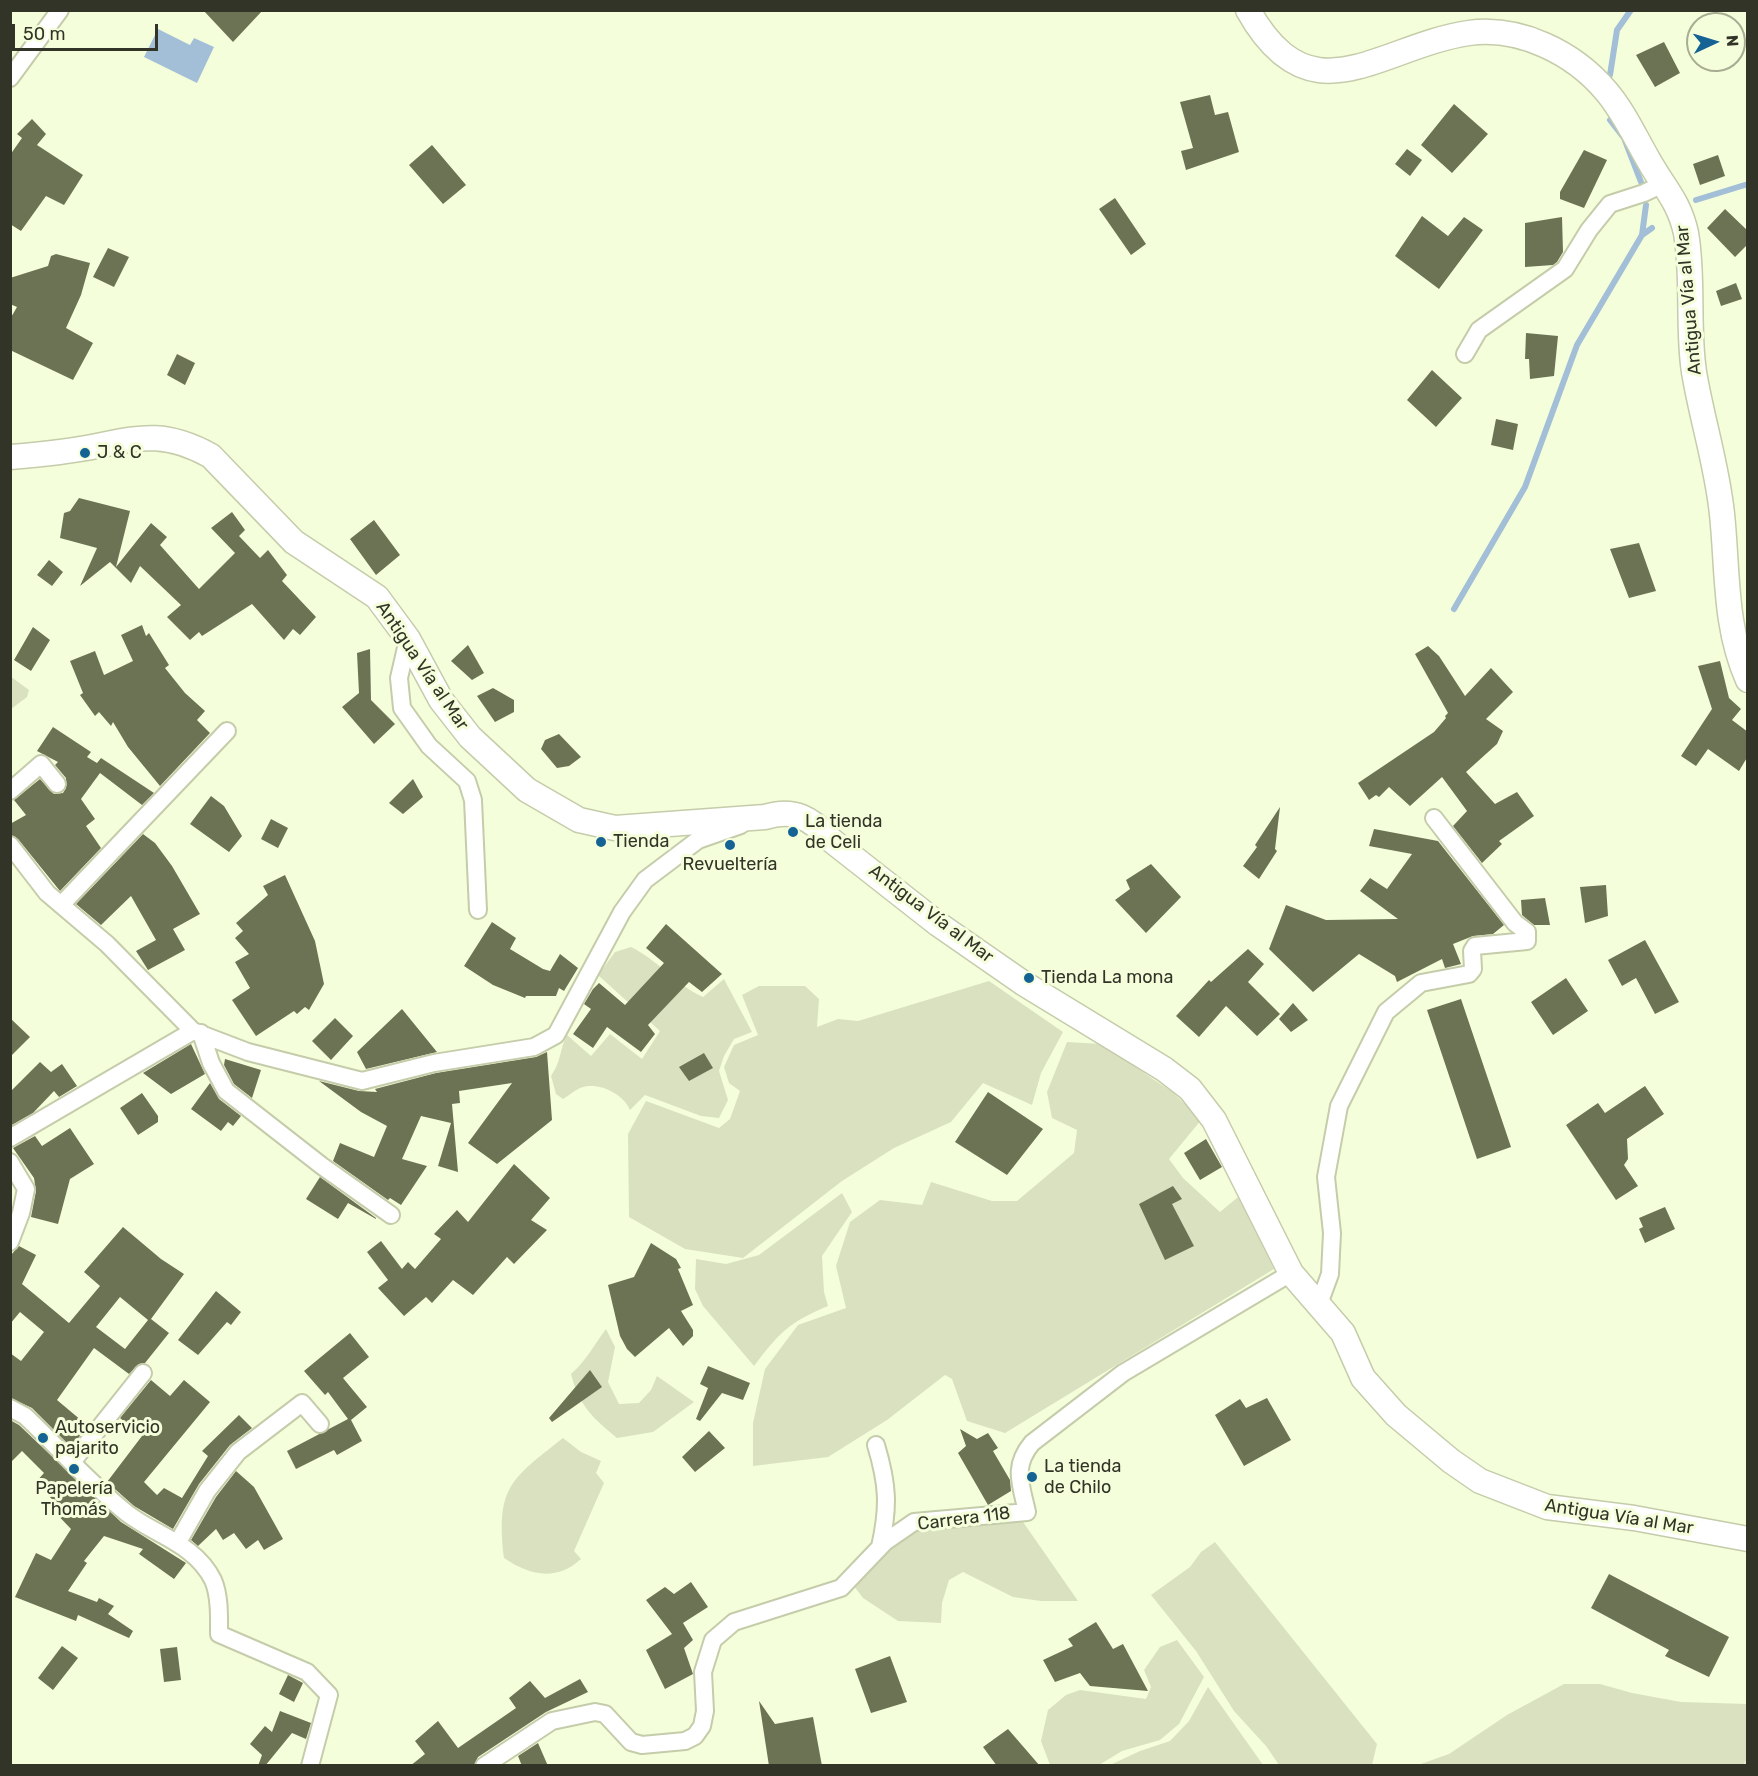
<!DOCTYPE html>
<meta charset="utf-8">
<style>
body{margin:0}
#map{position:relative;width:1758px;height:1776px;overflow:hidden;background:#f5fedb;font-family:Rubik,sans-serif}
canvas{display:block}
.frame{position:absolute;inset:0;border:12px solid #313427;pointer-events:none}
.north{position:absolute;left:1686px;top:12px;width:60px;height:60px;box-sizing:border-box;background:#f5fedb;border:2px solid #a7ad93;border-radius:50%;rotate:86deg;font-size:16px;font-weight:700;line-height:24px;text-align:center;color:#313427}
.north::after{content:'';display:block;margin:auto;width:21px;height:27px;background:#156295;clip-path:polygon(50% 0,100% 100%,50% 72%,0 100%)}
.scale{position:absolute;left:12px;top:24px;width:146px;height:27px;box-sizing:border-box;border:3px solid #313427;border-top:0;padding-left:8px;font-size:18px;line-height:21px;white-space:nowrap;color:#313427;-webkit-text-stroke:4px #f5fedb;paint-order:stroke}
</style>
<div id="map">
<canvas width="1758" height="1776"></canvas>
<div class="frame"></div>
<div class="north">N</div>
<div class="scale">50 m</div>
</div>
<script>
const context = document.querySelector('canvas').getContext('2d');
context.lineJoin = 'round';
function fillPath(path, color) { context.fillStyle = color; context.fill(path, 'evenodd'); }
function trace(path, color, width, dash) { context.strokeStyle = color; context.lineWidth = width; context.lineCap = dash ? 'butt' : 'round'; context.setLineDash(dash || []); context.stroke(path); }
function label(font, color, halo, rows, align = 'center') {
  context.font = font + ' Rubik,sans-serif'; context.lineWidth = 6; context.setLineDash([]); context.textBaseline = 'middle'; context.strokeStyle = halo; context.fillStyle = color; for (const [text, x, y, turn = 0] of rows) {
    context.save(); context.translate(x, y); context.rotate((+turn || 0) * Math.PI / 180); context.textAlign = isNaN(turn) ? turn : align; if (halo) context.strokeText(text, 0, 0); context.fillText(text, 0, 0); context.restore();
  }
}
fillPath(new Path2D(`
 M10,676L29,690L27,697L11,709Z
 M631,947C658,960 676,985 703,997L724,979L752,1032L734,1039L724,1056L719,1071L728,1100L719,1118L701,1116L645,1095L630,1110C623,1093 597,1081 580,1088C574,1091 568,1096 563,1099L556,1094L551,1076C562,1060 559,1051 567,1035L591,1056L610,1034L642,1059L660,1031L598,975L615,952Z
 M989,981L1063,1032L1041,1073L1032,1105L983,1083L951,1122L894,1148L842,1181L743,1258L685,1249L629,1217L628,1134L646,1101L719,1128L730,1119L740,1091L729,1083L724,1067L734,1045L758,1035L742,995L759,986H805L819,999L817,1027L838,1019L858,1021Z
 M1067,1042L1102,1044L1172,1092L1202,1119L1169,1159L1183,1178L1220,1212L1238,1197L1274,1269L1005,1433L967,1421L952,1379L945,1375L887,1420L828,1457L753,1466V1423L765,1369L798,1325L846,1308L836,1266L850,1222L880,1200L922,1205L931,1182L992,1201H1017L1074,1153L1077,1130L1052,1118L1047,1092Z
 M842,1193L852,1212L822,1256L824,1292L828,1306C788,1323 780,1332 754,1366L703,1306L695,1289L696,1259L726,1264L759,1255Z
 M606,1329L615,1347L608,1382L619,1404L639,1403L651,1390L657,1376L694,1402L653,1432L617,1438C593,1418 579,1406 571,1374C586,1361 594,1345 606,1329Z
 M563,1438L581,1452L601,1461L596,1473L604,1483L574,1551L581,1559C556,1582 529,1575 504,1558C496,1487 510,1480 563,1438Z
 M1021,1519L1078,1601H1041L1013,1597L963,1572L949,1580L942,1603L941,1623L898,1621L863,1598L854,1586L880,1555L918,1528Z
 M1215,1542L1377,1744L1372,1765H1279L1266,1746L1234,1711L1196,1651L1151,1595L1190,1567L1201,1552Z
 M1177,1640L1204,1677L1179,1724L1160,1740L1122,1751L1099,1765H1050L1041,1741L1048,1710L1066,1695L1080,1690L1146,1699L1151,1687L1144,1670L1160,1647Z
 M1564,1684H1600L1632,1693L1681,1702L1747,1704V1760L1742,1766L1418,1765L1449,1754L1507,1715Z
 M1208,1687L1263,1765H1110L1140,1751L1170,1741L1189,1721Z`), '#d9e1c0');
fillPath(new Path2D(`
 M158,29L190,45L194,38L214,47L197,83L144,57Z`), '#a3bfd7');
trace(new Path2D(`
 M1610,75L1617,30L1631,10
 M1610,120L1624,138L1641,182
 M1696,200L1748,184
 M1642,235L1652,228
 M1454,609L1525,487L1577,345L1642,235L1646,205
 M1747,1766L1748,1765`), '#a3bfd7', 6);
fillPath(new Path2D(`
 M203,10H263L233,42Z
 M1664,42L1680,73L1655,87L1636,55Z
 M1210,95L1215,115L1228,112L1239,152L1186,170L1181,151L1193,148L1180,102Z
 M1454,104L1488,134L1452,173L1421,145Z
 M32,119L46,134L37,145L83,175L64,205L46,196L21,231L10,224V155L22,138L17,134Z
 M432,145L466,185L443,204L409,165Z
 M1407,149L1422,160L1410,176L1395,164Z
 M1584,150L1607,160L1584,208L1560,199V192Z
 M1718,155L1725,176L1700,185L1693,164Z
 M1115,198L1146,244L1131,255L1099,209Z
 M1725,209L1748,231V244L1735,257L1707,228Z
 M1422,216L1448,236L1464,217L1483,230L1439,289L1395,256Z
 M1562,217L1563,252L1557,262L1553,265L1525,267V223Z
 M108,248L129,257L114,287L93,277Z
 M56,254L90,263L81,295L66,328L93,343L73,380L10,350V319L17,307L10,304V278L48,266L51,256Z
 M1736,283L1742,299L1721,306L1716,291Z
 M1526,333L1558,336L1554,376L1530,379L1529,359H1525Z
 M177,354L195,363L185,385L167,375Z
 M1432,370L1462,398L1436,427L1407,400Z
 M1496,419L1518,424L1513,450L1491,445Z
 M79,498L130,511L116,567L151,523L167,537L160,545L199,589L235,553L211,528L232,512L245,530L239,536L260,558L268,550L287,575L282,581L316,617L300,635L293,629L284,640L252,604L202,636L199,632L190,640L167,617L181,605L140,566L131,583L110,562L80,586L97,548L60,538L64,513L70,511Z
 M374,520L400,555L376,575L350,539Z
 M1639,543L1656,591L1629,598L1610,549Z
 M49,560L63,572L52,586L37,575Z
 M142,625L146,636L149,633L169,665L165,668L185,693L205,711L197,720L210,733L160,786L128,747L113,722L111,726L99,712L95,716L80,695L83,693L70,661L95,651L104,675L133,661L121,635Z
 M33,627L50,640L31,671L14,660Z
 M468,645L484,673L472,680L451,661Z
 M1428,646L1439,656L1465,696L1491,668L1513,692L1486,719L1503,731L1497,744L1466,772L1495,804L1517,792L1534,816L1499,841L1502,844L1482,863L1453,826L1467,811L1442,777L1410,806L1389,787L1379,797L1376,795L1369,800L1358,783L1434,732L1446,718L1445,716L1448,713L1415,654Z
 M370,649L371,700L395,724L374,744L342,707L359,693L357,653Z
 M1720,661L1729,698L1741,709L1732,720L1748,732V756L1739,771L1708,749L1696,766L1681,756L1712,709L1698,666Z
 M493,688L514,700V712L495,722L477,696Z
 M53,727L91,752L87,757L97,763L101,758L154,793L142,805L100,773L81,799L95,819L86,826L101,848L60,891L18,839L10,835V824L26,815L14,800L40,779L54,794L63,793L66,788V778L55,765L58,762L37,751Z
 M559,734L581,757L569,766L557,768L541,749L545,740Z
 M413,779L423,797L403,814L389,803Z
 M211,796L224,806L242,836L229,852L190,824Z
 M1280,807L1275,849L1277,851L1259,879L1243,866L1257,847L1255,845Z
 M271,819L288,828L278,848L261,839Z
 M1374,829L1438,841L1504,925L1493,934L1473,936L1453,944L1461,964L1445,968L1442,959L1397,982L1395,976L1359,954L1313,992L1269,949L1286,905L1326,920L1398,919L1360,891L1370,878L1387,889L1412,854L1369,846Z
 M143,834L155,843L172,866L200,914L173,929L185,950L148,970L136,951L156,940L131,896L101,925L76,904Z
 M1151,864L1181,897L1146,933L1115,900L1130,889L1126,880Z
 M285,875L315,941L324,984L309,1010L305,1007L297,1014L294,1011L256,1036L232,1000L250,988L235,962L249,954L235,938L243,931L236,923L268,895L263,886Z
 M1606,885L1608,916L1585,923L1580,887Z
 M1545,898L1550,925H1534L1522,915L1521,900Z
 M492,922L516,938L510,949L543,969L550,971L560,954L578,968L564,991L559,988L556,996H526L525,998L493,985L464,966Z
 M666,924L722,974L702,992L689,982L648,1025L655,1034L641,1052L607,1027L593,1048L573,1034L591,1009L584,1004L593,989L599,983L625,1005L664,963L646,948Z
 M1645,940L1679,1002L1655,1014L1636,978L1622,986L1608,960Z
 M1248,949L1264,964L1248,982L1280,1014L1257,1036L1226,1006L1199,1037L1176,1016L1209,980L1211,982Z
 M1566,978L1588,1011L1553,1035L1531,1002Z
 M1461,999L1511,1147L1477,1159L1427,1010Z
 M1293,1003L1308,1020L1291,1032L1279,1019Z
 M402,1009L437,1052L366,1069L357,1052Z
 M10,1018L30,1037L10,1057Z
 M335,1018L353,1036L331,1060L312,1041Z
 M191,1044L205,1074L171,1094L143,1073Z
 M547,1052L552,1120L497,1164L468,1143L512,1083L459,1091L460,1103L452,1104L458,1172L438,1166L451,1123L421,1116L402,1159L427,1166L401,1205L390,1198L388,1200L333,1161L340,1143L374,1157L387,1126L361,1112L319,1081L359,1091L377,1092L375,1089L436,1073L536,1057Z
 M704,1053L713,1068L689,1081L679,1067Z
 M225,1059L261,1070L252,1098L234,1084L224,1065Z
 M40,1062L51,1072L62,1064L77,1086L59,1097L54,1091L33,1113L10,1126V1092Z
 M210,1083L219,1099L241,1116L233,1126L228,1122L221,1131L191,1109Z
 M1645,1086L1664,1114L1627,1139L1628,1159L1624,1165L1638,1186L1616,1200L1566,1125L1598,1103L1605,1113Z
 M988,1092L1043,1129L1007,1175L955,1142Z
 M142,1093L158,1116V1122L138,1135L120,1108Z
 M70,1128L94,1164L70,1179L58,1224L31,1217L36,1191L34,1178L13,1148L35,1136L42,1146Z
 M1206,1139L1222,1167L1200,1180L1184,1153Z
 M514,1164L550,1198L531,1220L547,1230L514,1264L507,1257L473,1295L453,1280L432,1303L426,1297L404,1316L378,1288L388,1280L367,1252L381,1241L402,1269L408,1262L415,1269L441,1239L434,1234L457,1210L468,1222Z
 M320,1177L376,1218V1219L348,1203L338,1219L306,1199Z
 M1173,1186L1182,1199L1172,1204L1194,1246L1165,1260L1139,1204Z
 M1665,1207L1675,1229L1645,1243L1639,1229L1643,1227L1639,1218Z
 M123,1227L161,1259L184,1274L151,1319L169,1333L145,1363L139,1364L129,1374L94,1348L57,1400L88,1426L71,1447L32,1408L10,1398V1353L21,1361L44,1332L20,1312L10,1324V1256L19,1246L36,1255L22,1284L69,1323L100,1286L84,1272ZM120,1297L148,1320L125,1349L96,1327Z
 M651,1243L676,1259L681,1268L678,1269L693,1305L681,1311L693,1330V1336L683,1346L669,1328L635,1357L627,1349L620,1336L608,1285L634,1277Z
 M216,1291L241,1312L231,1325L227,1322L198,1355L178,1340Z
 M350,1333L369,1357L343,1378L367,1407L351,1420L362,1441L337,1455L334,1450L296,1469L287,1451L348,1419L328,1392L325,1395L304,1371Z
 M708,1366L750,1383L743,1400L722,1393L700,1421L696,1419L708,1388L700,1384Z
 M590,1370L602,1387L552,1422L549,1418Z
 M151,1380L170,1396L184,1380L210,1402L144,1482L157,1495L164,1488L182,1498L208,1456L202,1451L239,1415L252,1428L230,1445L199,1484L173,1529L134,1506L107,1482L142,1436L120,1418Z
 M1267,1398L1291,1440L1244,1466L1215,1415L1240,1399L1246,1408Z
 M10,1420L19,1425L121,1522L186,1563L174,1579L139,1554L143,1549L104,1536L84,1561L87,1563L68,1591L97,1602L99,1598L114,1606L108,1614L133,1631L129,1638L78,1615L76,1621L15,1597L36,1553L51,1560L71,1529L49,1506L54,1501L35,1483L44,1473L22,1451L10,1463Z
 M960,1429L977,1439L988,1433L998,1448L993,1451L1010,1480L1011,1491L988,1505L958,1453L966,1446Z
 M709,1431L725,1448L695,1472L682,1457Z
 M236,1471L254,1487L283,1539L264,1550L258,1540L246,1549L234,1533L223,1540L216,1529L198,1546L191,1540L216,1497Z
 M1609,1574L1729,1637L1709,1677L1665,1656L1669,1650L1591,1608Z
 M691,1582L708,1607L683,1623L693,1640L684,1648L693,1674L665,1689L646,1650L672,1634L646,1600L665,1587L674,1594Z
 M1096,1622L1113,1649L1123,1644L1148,1691L1090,1686L1080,1673L1055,1682L1043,1660L1073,1646L1068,1639Z
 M62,1646L78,1658L53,1690L38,1678Z
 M177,1647L181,1680L164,1682L160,1649Z
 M890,1656L907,1702L871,1713L855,1669Z
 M288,1675L303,1683L294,1702L279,1694Z
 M580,1679L588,1692L546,1712L478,1757L474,1766H410L425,1754L415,1741L438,1721L458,1748L516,1708L509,1698L530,1681L545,1698Z
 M759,1701L775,1724L813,1717L822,1766H769Z
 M280,1711L311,1723L306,1739L292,1733L265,1766H258L262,1755L250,1744L265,1726L272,1732Z
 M1008,1729L1040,1766H997L983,1747Z
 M538,1743L548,1766H522L518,1756Z`), '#6c7355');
const minor = new Path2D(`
 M10,78L60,10
 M1465,354L1479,330L1565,269L1589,230L1610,204L1644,193L1665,183
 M408,639L399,678L402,708L429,746L467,781L473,800L478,910
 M10,791L41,764L57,784
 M10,845L47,893L107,944L193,1031L248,1052L362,1081L434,1063L534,1047L556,1035L622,912L645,880L698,840L741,825
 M61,905L227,731
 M201,1033L211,1063L226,1091L322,1166L391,1215
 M10,1138L193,1031
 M10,1162L26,1189L21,1213L10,1242
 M1319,1304L1330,1274L1332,1233L1326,1177L1339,1106L1386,1012L1421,983L1469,974L1473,969L1472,951L1475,946L1527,941V932L1515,923L1434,818
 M10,1408L25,1416C59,1448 91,1485 128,1514C157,1536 195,1544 213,1580C220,1596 219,1618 219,1634L307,1672L329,1695L310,1766
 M876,1445C888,1485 889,1507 880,1547
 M73,1461L143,1373
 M178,1542L207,1491L238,1452L302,1403L320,1424
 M484,1766L552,1721L595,1712L605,1714L631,1742L642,1745L685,1741L695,1736L702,1726L705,1711L703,1672L713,1640L734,1622L841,1588L885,1542L914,1522L1027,1512C1021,1484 1012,1467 1032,1443L1123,1373L1291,1273`);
const secondary = new Path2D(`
 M1248,10C1311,123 1379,46 1469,33C1520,26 1574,53 1606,91C1624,112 1635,137 1649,161C1664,188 1679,201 1686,233C1694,279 1687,326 1694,372C1702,420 1717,465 1722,514C1728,571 1724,626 1748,680
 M10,457C34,455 57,453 80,449C133,440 159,427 211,456L294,542L377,597L408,639L441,700L470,737L527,790L579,820L615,828L765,817C794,808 811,818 831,840L938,924L1023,983L1164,1069L1190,1089L1214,1120L1291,1273L1343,1333L1363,1378L1396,1415L1451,1461L1480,1481L1547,1507L1634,1518L1748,1539`);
trace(minor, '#c4ccaa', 20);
trace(secondary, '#c4ccaa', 27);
trace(minor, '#fff', 16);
trace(secondary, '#fff', 24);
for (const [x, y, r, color] of [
 [85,453,6,"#156295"],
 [793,832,6,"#156295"],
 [601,842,6,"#156295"],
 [730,845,6,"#156295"],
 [1029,978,6,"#156295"],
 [43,1438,6,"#156295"],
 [74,1469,6,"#156295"],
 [1032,1477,6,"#156295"]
]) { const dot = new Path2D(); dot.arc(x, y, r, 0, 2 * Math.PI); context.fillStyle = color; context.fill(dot); trace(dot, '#f5fedb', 2); }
label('18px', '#313427', '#f5fedb', [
 ["Antigua Vía al Mar",1689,300,-95],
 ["Antigua Vía al Mar",422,666,56],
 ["Antigua Vía al Mar",931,914,37],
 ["Antigua Vía al Mar",1619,1517,9],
 ["Carrera 118",964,1519,-7]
]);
label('18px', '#313427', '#f5fedb', [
 ["J & C",97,453],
 ["La tienda",805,822],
 ["de Celi",805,843],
 ["Tienda",613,842],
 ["Revueltería",730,865,"center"],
 ["Tienda La mona",1041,978],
 ["Autoservicio",55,1428],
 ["pajarito",55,1449],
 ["La tienda",1044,1467],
 ["de Chilo",1044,1488],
 ["Papelería",74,1489,"center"],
 ["Thomás",74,1510,"center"]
], 'left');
</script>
